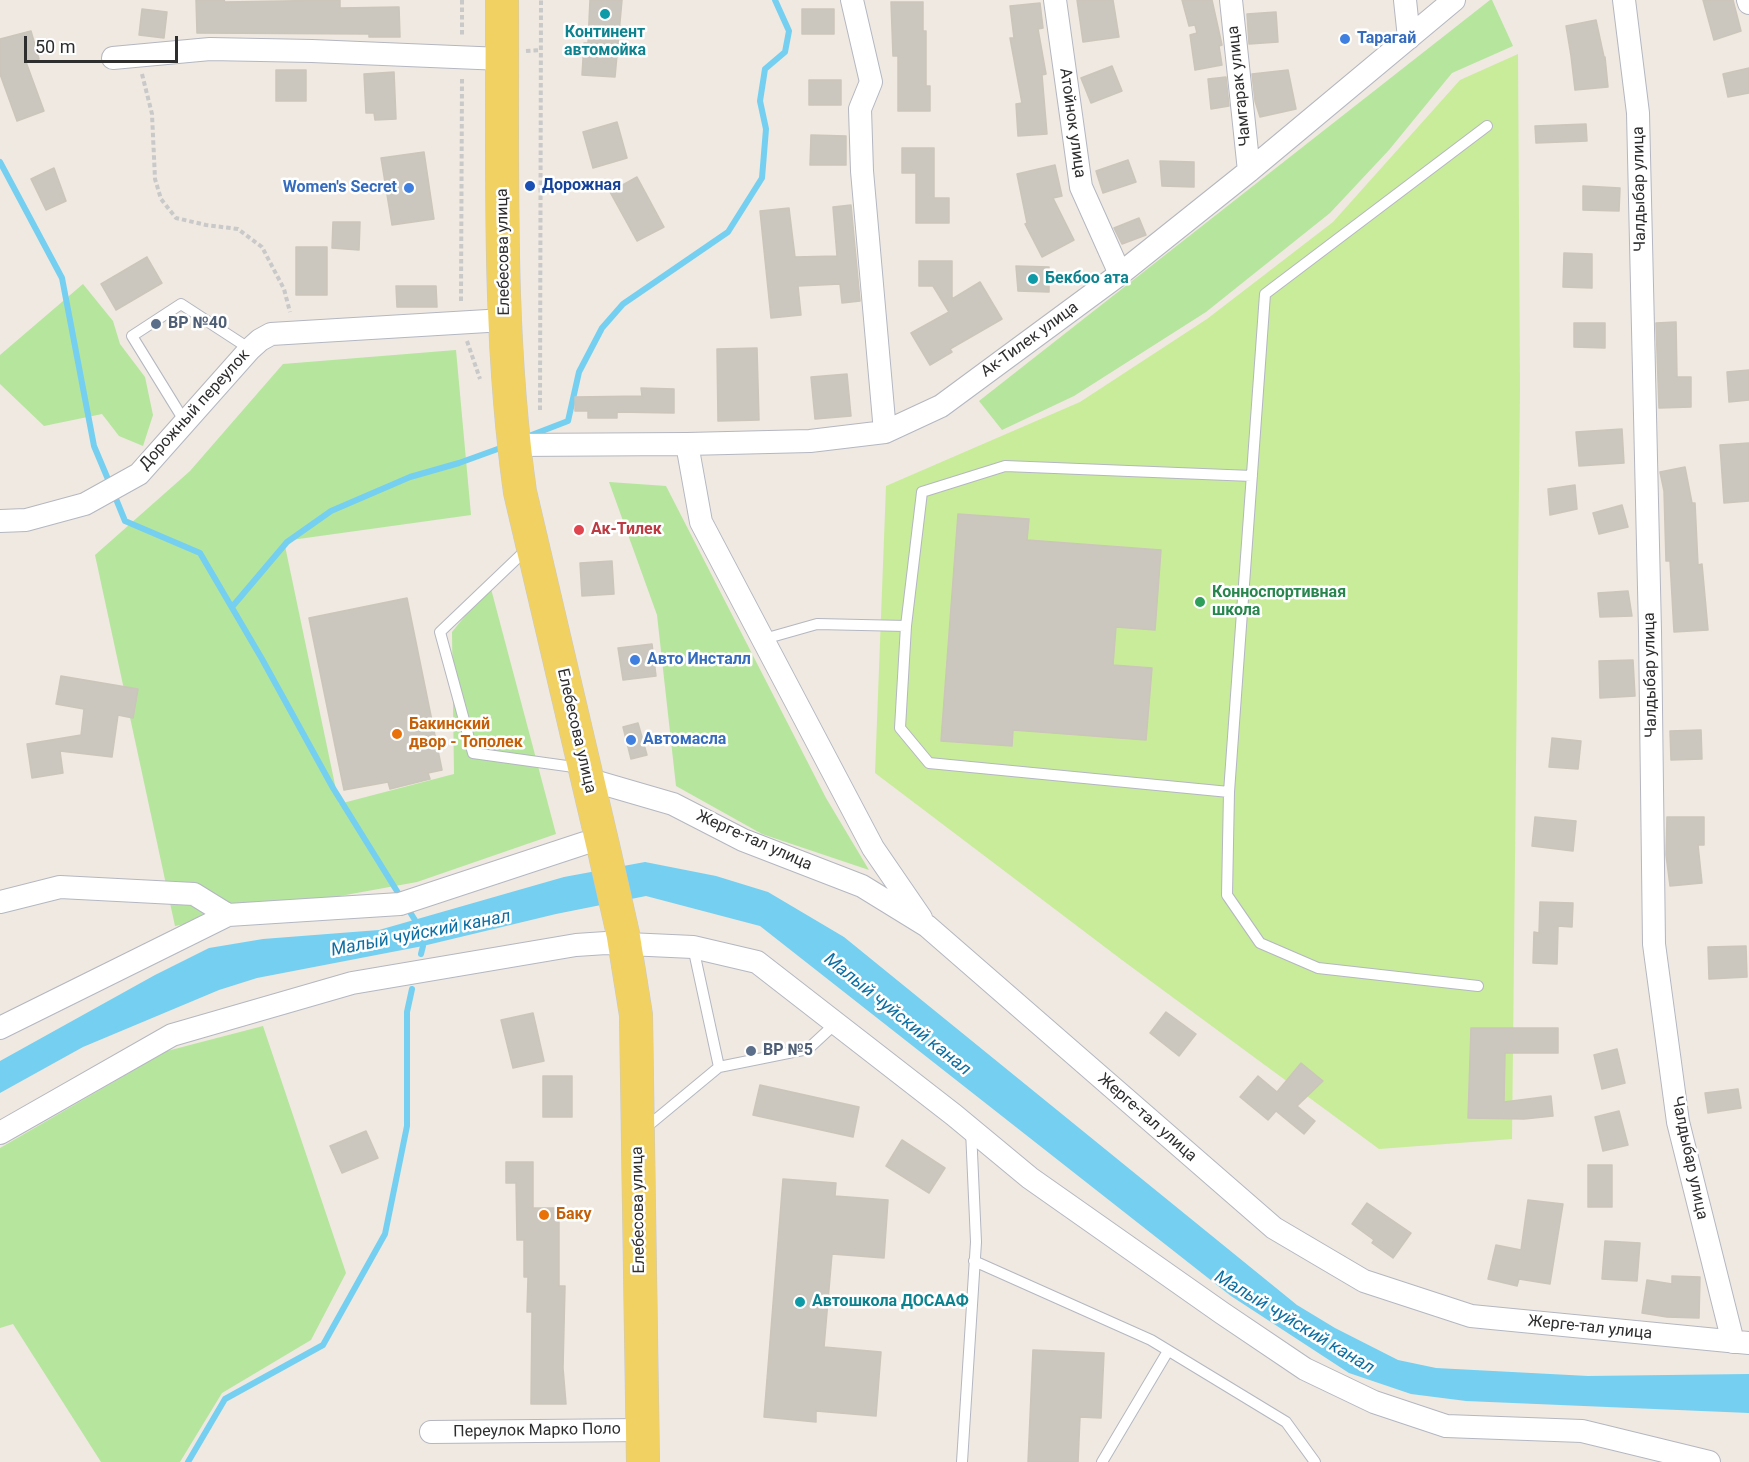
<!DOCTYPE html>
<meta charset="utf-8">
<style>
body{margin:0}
#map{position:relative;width:1749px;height:1462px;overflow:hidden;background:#efe9e1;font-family:Roboto,sans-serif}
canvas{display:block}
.scale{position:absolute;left:24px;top:36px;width:154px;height:27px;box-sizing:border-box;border:3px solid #2e2e2e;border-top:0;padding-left:8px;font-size:18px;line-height:21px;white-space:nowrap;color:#2e2e2e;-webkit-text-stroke:4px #fff;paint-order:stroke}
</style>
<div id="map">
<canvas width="1749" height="1462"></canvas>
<div class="scale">50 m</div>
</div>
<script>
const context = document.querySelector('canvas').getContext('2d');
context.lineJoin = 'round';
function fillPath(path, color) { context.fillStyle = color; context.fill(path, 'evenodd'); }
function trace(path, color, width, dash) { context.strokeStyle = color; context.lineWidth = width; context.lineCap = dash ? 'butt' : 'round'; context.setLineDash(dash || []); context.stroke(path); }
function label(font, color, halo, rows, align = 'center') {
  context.font = font + ' Roboto,sans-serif'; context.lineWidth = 5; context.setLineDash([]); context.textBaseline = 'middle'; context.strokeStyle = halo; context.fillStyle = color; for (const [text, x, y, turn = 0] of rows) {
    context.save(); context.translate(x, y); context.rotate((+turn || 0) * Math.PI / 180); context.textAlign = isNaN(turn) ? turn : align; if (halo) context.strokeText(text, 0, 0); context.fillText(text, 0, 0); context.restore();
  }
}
fillPath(new Path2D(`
 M1490,0H1492L1513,46L1452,73L1389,150L1330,213L1206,312L1074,396L1002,430L979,401Z
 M83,284L113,321L120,344L145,377L153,415L143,446L119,436L102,414L44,426L0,384V355Z
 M456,350L471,515L284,541L339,804L454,774L452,632L490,585L556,834L417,882L175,926L95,555L190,471L283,364Z
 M609,482L666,486L826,798L869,870L762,834L676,786L657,615Z
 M263,1026L346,1273L311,1340L222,1393L180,1462H101L13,1324L0,1328V1148L167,1051Z`), '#b6e59e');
fillPath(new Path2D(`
 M1518,54L1520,390L1512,1139L1379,1149L1122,960L875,773L886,486L1080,402L1207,319L1333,222L1460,80Z`), '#c9ec9a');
fillPath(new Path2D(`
 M645,862L716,876L768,892L844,937L1297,1305L1335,1328L1398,1360L1436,1368L1588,1376L1749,1374V1413L1466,1401L1411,1394L1349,1373L1231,1296L760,926L646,896L556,914L423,946L257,978L219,990L83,1047L0,1093V1061L155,975L209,948L263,939L379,930L564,877Z`), '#75cff0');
trace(new Path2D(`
 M0,162L62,278L94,446L110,484
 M529,436L568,421L579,372L602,328L623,304L728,232L762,178L766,129L760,101L765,69L785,52L789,31L775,0
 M114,494L125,521L200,553L262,659L333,788L418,925
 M232,607L287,542L331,511L410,477L459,463L506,446
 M421,954L423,946
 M188,1462L225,1399L323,1345L385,1234L407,1126V1012L412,989`), '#75cff0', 6);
const building = new Path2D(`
 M196,0H224L225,2L340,0V8L399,7L400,37H369V34L197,33Z
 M590,0H622L615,77L582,75L584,43H588Z
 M1077,0H1113L1119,37L1083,42Z
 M1182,0H1212L1222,45L1219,46L1222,65L1195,70L1190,35L1197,33L1195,25L1189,26Z
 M1703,0H1733L1741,31L1714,40Z
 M891,2H923V31H926V86H930V111H898V56H893Z
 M1040,3L1043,28L1038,29L1046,74L1042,75L1047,134L1018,136L1016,104L1022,103L1010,38H1014L1010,6Z
 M142,9L167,12L164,38L139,35Z
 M802,9H834V34H802Z
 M1276,12L1278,42L1249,44L1247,14Z
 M1596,20L1604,57H1605L1608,87L1575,90L1571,56L1566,26Z
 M31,31L39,59L26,62L44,111L17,121L0,74V39Z
 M1112,66L1122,91L1091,103L1081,78Z
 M1749,68V93L1728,97L1723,74Z
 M276,70H306V101H276Z
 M1288,70L1296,109L1260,117L1255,101L1252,74Z
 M394,72L396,119L375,120L374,113H366L364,74Z
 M1226,77L1229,106L1211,109L1208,79Z
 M809,80H841V105H809Z
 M617,122L627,158L593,168L583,132Z
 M1586,124L1587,141L1536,143L1535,126Z
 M811,135L846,136V165H810Z
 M902,148H934V198H949V223H916V173H902Z
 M424,152L434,219L392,225L381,158Z
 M1128,160L1136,182L1103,193L1096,171Z
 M1160,161L1194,162V187L1162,186Z
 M1055,165L1062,196L1053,198L1074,240L1042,257L1025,224L1027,223L1017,174Z
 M54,168L66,201L46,210L31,179Z
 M637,177L664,227L637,241L610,192Z
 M1583,186L1620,188L1619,211L1583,210Z
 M851,205L860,301L842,303L840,284L798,286L801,315L771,318L760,211L789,208L795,257L837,256L833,207Z
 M1139,218L1146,235L1122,244L1114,228Z
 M333,222H360L359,250L332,248Z
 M296,247H327V295H296Z
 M1564,253L1592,254V288L1563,287Z
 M147,257L162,283L116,310L101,284Z
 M919,261H952V299L980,282L1002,319L950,349L952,352L930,365L911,333L949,312L933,286H919Z
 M1016,266L1049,267V292L1018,291Z
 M396,286H436L437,307H397Z
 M1676,322L1677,377H1691V407L1659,408L1656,323Z
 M1574,323H1605V348L1574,347Z
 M757,348L759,420L718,421L717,349Z
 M1749,370V400L1729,402L1727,372Z
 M847,374L851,416L815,419L811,377Z
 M641,388L674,389V413L617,412V418H588V411H575V397L642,396Z
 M1622,429L1624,463L1579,466L1576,432Z
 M1749,443V501L1724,503L1720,445Z
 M1685,467L1692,503H1695L1698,565L1702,564L1708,630L1674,632L1670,561H1666L1664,491L1660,472Z
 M1575,485L1577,509L1550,515L1548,489Z
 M1622,505L1628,527L1599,534L1593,513Z
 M958,514L1029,519L1027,540L1161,550L1155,630L1116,627L1113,665L1152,668L1146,740L1013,730L1012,746L941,741Z
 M612,561L614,594L582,596L580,563Z
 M1628,591L1632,616L1600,617L1598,593Z
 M407,598L442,770L428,773L430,779L390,789L388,782L344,790L309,618Z
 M652,644L656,676L623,680L618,648Z
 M1633,660L1635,696L1600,698L1599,661Z
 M61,676L138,689L133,718L118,715L112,757L60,751L63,773L32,778L27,744L81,735L84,709L56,704Z
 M638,723L647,755L631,759L623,727Z
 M1701,730L1702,759L1671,760L1670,731Z
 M1552,738L1581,741L1578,769L1549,767Z
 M1535,817L1576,821L1573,851L1532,846Z
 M1667,817H1704V845H1698L1702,883L1670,886L1666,855Z
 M1540,902L1573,903L1572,927L1558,926L1557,964L1533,963L1534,932L1539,933Z
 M1746,946L1747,977L1709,979L1708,947Z
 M1166,1012L1196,1034L1179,1056L1150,1033Z
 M533,1013L544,1061L513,1068L501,1020Z
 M1471,1028H1558V1053H1505L1504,1102L1551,1096L1553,1116L1524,1119L1468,1118Z
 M1617,1049L1625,1083L1602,1089L1594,1055Z
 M1301,1063L1323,1081L1297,1106L1315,1121L1304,1134L1276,1111L1268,1120L1240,1097L1258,1076L1277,1092Z
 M543,1076H572V1117H543Z
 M760,1085L859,1107L853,1137L753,1115Z
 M1738,1089L1741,1108L1708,1113L1705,1093Z
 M1619,1111L1628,1145L1603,1151L1595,1117Z
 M366,1131L378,1158L342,1173L330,1146Z
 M902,1140L945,1168L929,1193L886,1166Z
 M506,1162H533V1208H559V1286H565L563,1368L566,1404H531L532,1312H527L528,1277H524V1240H517L516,1183H506Z
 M1588,1165H1612V1207H1588Z
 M783,1179L836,1183L835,1196L888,1200L884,1258L832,1254L824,1347L881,1352L876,1416L816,1411V1422L764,1417Z
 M1528,1200L1563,1204L1550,1284L1519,1279L1517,1286L1488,1279L1496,1245L1521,1250Z
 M1367,1203L1411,1233L1393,1258L1372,1243L1374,1240L1352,1224Z
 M1605,1241L1640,1243L1637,1281L1602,1279Z
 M1672,1276L1700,1277L1699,1318L1667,1317L1642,1313L1647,1280L1672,1284Z
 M1033,1350L1104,1353L1101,1418L1080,1417L1078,1462H1028Z`);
fillPath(building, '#cbc7bf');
trace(building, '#cbc5ba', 1.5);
const lane = new Path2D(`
 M185,422L132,336L181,304L250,349
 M528,548L440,632L473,753L581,768
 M764,639L817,624L906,626
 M1229,792L929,763L900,728L906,626L922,492L1005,466L1252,476
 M1478,986L1318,968L1260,943L1227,895L1229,792L1265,294L1487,126
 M719,1067L808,1049L835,1024
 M643,1130L719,1067L693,947
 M974,1261L1151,1340L1286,1422L1315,1462
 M962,1462L976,1242L971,1130
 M1102,1462L1168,1351`);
const street = new Path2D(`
 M852,0L871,82L860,109L862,171L885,432
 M1055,0L1081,187L1120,274
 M1231,0L1249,171
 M1405,0L1409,38
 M1624,0L1638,113L1650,631L1654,944L1678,1122L1733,1342
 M1748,0L1749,3
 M113,58L210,49L312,51L502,59
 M687,444L701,522L873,848L921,918
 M513,445L687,444L810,441L885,432L941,406L1120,274L1249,171L1454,0
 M0,521L26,520L85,504L139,474L250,349L260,340L271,334L504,320
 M587,779L673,804L743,840L862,886L927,926L1274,1228L1364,1281L1471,1316L1749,1343
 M0,902L60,887L194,894L228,915
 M0,1028L228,915L400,904L585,843L602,840
 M0,1133L172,1035L352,983L576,945L606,943L693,947L757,962L954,1115L1030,1178L1222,1313L1305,1369L1374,1402L1446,1426L1582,1431L1709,1462
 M431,1432L642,1430`);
const primary = new Path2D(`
 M502,0C503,164 497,329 520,492L604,850L623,934L636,1015L643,1462`);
trace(lane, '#b4b7c1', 12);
trace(street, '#b4b7c1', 24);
trace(primary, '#c9c9c9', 34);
trace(new Path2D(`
 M462,0V37
 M526,51L541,50
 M142,74L152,114L155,179L161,199L176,218L206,225L238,229L262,247L284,289L290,312
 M461,301L462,78
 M467,341L480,379
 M540,410L541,0`), '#c9c9c9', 4, [4.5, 3]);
trace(lane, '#fff', 10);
trace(street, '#fff', 22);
trace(primary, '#f2d163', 33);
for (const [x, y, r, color] of [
 [605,14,6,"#0f9aa8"],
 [1345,39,6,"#3f7fe0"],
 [530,186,6,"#1a4fb4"],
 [409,188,6,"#3f7fe0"],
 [1033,279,6,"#0f9aa8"],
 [156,324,6,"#5c6f8a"],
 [579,530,6,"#e0444e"],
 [1200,602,6,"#2e9e5b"],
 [635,660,6,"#3f7fe0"],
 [397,734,6,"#e8710a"],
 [631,740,6,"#3f7fe0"],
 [751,1051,6,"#5c6f8a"],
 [544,1215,6,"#e8710a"],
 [800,1302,6,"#0f9aa8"]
]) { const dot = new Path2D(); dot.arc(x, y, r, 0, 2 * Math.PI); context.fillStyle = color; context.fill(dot); trace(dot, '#fff', 2); }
label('bold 16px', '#0d838f', '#fff', [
 ["Континент",605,33,"center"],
 ["автомойка",605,51,"center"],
 ["Бекбоо ата",1045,279],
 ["Автошкола ДОСААФ",812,1302]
], 'left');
label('bold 16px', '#366cbe', '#fff', [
 ["Тарагай",1357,39],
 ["Women's Secret",397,188,"right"],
 ["Авто Инсталл",647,660],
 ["Автомасла",643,740]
], 'left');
label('16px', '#2e2e2e', '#fff', [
 ["Чамгарак улица",1240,86,-96],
 ["Атойнок улица",1072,123,82],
 ["Чалдыбар улица",1640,189,-91],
 ["Елебесова улица",504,252,-91],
 ["Ак-Тилек улица",1030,340,-36],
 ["Дорожный переулок",195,410,-48],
 ["Чалдыбар улица",1651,675,-91],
 ["Елебесова улица",576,731,77],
 ["Жерге-тал улица",754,841,24],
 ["Жерге-тал улица",1147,1118,41],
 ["Чалдыбар улица",1689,1158,78],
 ["Елебесова улица",639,1210,-91],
 ["Жерге-тал улица",1590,1328,6],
 ["Переулок Марко Поло",537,1431,-1]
]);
label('bold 16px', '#164399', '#fff', [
 ["Дорожная",542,186]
], 'left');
label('bold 16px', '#4e5e75', '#fff', [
 ["BP №40",168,324],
 ["BP №5",763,1051]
], 'left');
label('bold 16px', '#be3a42', '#fff', [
 ["Ак-Тилек",591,530]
], 'left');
label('bold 16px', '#27864d', '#fff', [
 ["Конноспортивная",1212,593],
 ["школа",1212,611]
], 'left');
label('bold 16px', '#c56008', '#fff', [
 ["Бакинский",409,725],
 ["двор - Тополек",409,743],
 ["Баку",556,1215]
], 'left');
label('italic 18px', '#0d6fa3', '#fff', [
 ["Малый чуйский канал",421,934,-11],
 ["Малый чуйский канал",897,1015,39],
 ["Малый чуйский канал",1294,1323,31]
]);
</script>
